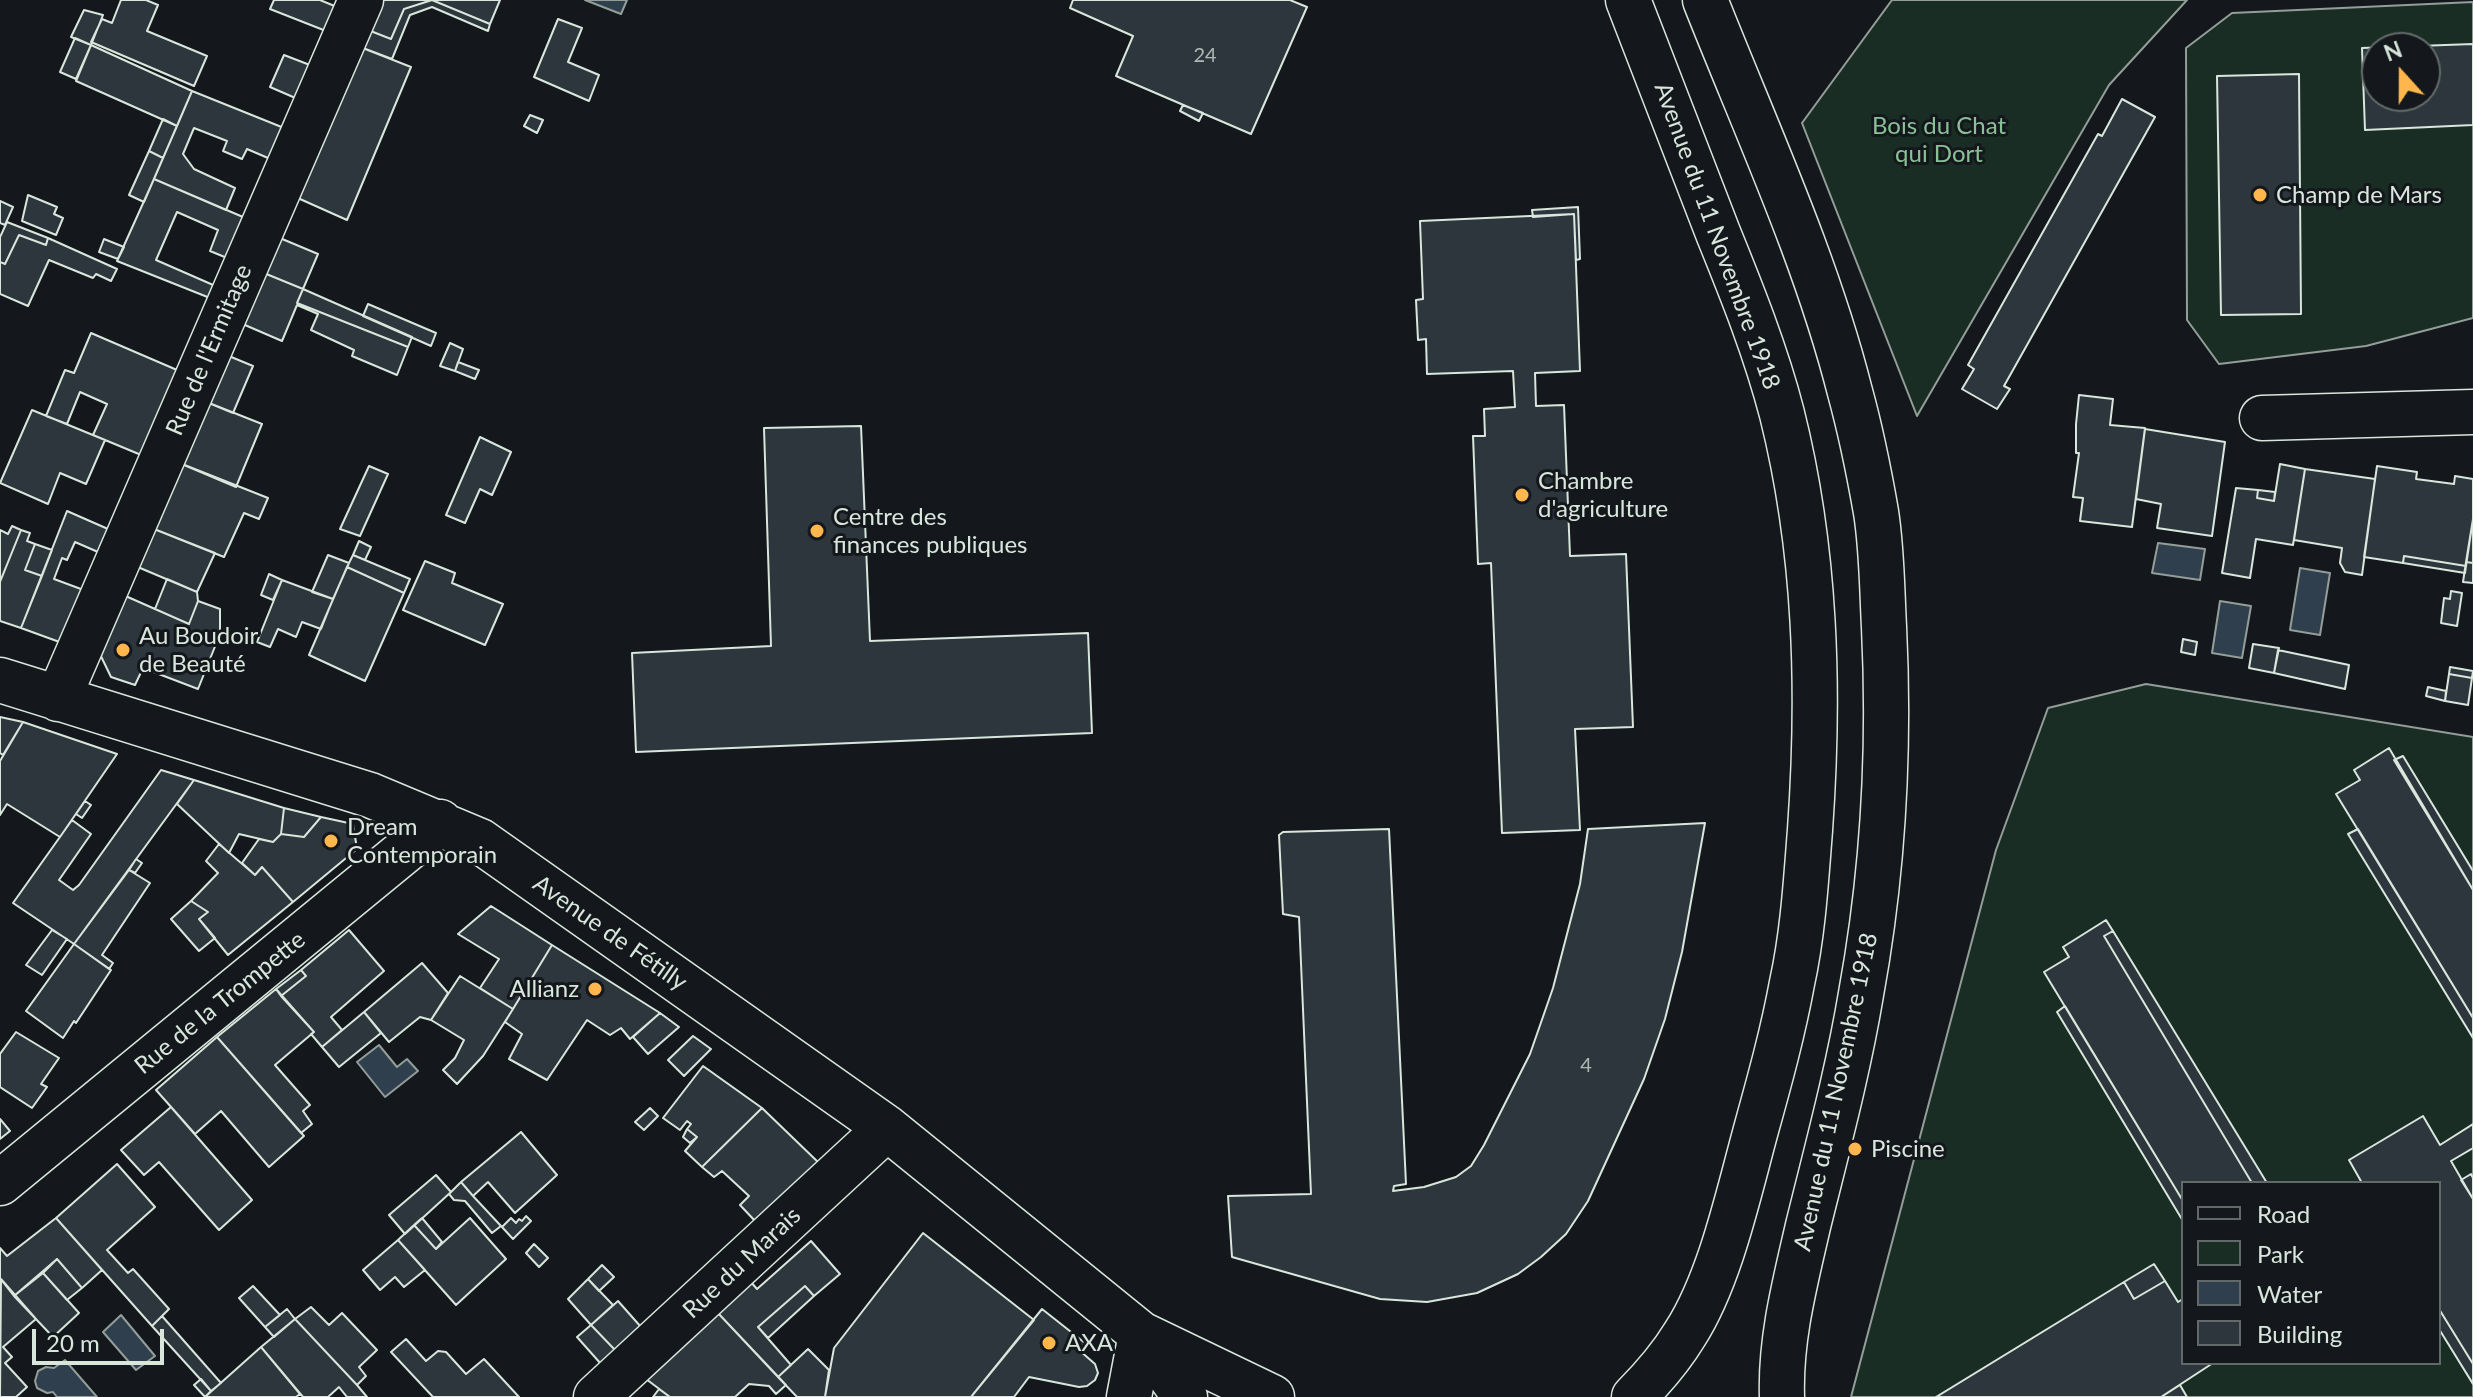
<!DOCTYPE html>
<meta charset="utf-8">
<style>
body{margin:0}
#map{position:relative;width:2473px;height:1397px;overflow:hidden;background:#14181c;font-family:Lato,sans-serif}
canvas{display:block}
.legend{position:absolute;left:2181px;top:1181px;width:260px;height:184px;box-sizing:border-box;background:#14181c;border:2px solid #626a69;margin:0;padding:10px 14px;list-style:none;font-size:24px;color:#d8e6dc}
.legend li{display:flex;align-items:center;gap:16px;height:40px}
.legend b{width:40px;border:2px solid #626a69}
.north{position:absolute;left:2361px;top:32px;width:80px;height:80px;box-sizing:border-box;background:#14181c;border:2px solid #626a69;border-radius:50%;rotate:339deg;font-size:22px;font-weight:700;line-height:32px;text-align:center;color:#d8e6dc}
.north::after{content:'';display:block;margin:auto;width:28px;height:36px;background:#ffb74d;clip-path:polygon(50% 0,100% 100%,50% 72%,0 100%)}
.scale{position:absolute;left:32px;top:1329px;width:132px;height:36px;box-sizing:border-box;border:4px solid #d8e6dc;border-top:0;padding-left:10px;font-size:24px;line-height:28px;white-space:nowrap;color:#d8e6dc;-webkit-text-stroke:6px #14181c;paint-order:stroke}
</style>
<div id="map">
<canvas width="2473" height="1397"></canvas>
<ul class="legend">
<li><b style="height:10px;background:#14181c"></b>Road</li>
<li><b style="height:22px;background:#1a2d24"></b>Park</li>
<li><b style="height:22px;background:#2f3f4d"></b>Water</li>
<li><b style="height:22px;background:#2c363c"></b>Building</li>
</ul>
<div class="north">N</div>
<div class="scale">20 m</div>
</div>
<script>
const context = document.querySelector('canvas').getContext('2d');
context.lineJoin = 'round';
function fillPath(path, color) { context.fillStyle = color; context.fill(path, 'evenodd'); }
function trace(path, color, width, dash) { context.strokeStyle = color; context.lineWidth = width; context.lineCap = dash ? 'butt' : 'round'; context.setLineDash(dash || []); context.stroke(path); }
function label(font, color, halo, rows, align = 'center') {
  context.font = font + ' Lato,sans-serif'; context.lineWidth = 6; context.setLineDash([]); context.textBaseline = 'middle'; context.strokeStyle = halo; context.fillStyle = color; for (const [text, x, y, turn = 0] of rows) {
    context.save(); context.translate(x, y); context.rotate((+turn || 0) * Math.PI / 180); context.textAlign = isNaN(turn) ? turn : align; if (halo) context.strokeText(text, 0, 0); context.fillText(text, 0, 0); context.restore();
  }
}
const green = new Path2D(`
 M1892,0H2187L2109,85L1917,416L1802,123Z
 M2473,2V318L2366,346L2219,364L2187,320L2186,48L2232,13ZM2377,48H2425V96H2377Z
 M2146,684L2473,737V1397H1851L1996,850L2048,708ZM2183,1183H2439V1363H2183Z`);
fillPath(green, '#1a2d24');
trace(green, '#939e99', 2);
const water = new Path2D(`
 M585,0H627L621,14Z
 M2158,543L2205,549L2200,580L2152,573Z
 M2300,568L2330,573L2320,635L2290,630Z
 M2220,601L2251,606L2242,658L2212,653Z
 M379,1045L397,1067L407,1059L418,1071L385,1097L357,1062Z
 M121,1315L155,1356L136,1370L103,1332Z
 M65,1360L97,1397H57L53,1392L47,1393L37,1388L35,1381L38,1371L46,1367L54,1368Z`);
fillPath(water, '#2f3f4d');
trace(water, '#939e99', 2);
const building = new Path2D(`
 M121,0H146L158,5L147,31L207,56L194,86L91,42L102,19L112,23Z
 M274,0H320L337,7L326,31L270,9Z
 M374,0H500L490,24L432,0L404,9L391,39L363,28Z
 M432,0L490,24L488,31L432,7L410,15L392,59L355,45L363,28L391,39L404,9Z
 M1073,0H1290L1307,7L1251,134L1116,76L1133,36L1070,8Z
 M84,10L103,15L91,45L71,37Z
 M558,19L582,28L568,62L599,75L589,101L534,77Z
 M75,38L91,45L76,79L60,72Z
 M2473,44V125L2365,130L2362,48ZM2377,48H2425V96H2377Z
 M91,45L192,91L177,126L76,81Z
 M355,45L411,67L347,220L291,195Z
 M284,55L315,67L300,100L270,87Z
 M2299,74L2301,314L2221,315L2217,76Z
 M192,91L289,130L275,161L247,149L242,159L223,151L227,141L194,128L183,154L194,169L235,188L226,210L154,179Z
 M2122,99L2155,117L2004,386L2010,389L1997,409L1962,389L1974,369L1968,365L2098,134L2102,136Z
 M1183,105L1203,113L1199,121L1180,111Z
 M530,115L543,120L537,133L524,126Z
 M163,119L177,126L163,158L149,151Z
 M149,151L163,158L144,202L129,195Z
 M154,179L243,217L236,236L232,260L210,251L218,230L177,212L156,260L220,288L215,300L117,261Z
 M28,195L57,207L54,214L63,218L56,235L22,221Z
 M0,201L13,207L5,225L0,223Z
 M1578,207L1580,259L1576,260L1574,214L1533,217L1532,210Z
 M1574,214L1580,371L1535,373L1536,406L1564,405L1570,556L1626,554L1633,727L1575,729L1580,830L1502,833L1491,563L1478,564L1473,436H1485L1484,409L1515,407L1513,371L1427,374L1426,339L1418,340L1416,300L1423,299L1420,221Z
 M7,222L48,238L46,245L19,235L5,264L0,262V237Z
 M19,235L46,245L48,238L117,269L111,281L96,274L93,278L49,260L28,306L0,294V262L5,264Z
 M275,236L318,254L303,289L259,271Z
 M104,239L124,247L118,259L99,252Z
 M259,271L303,289L297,303L408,347L397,375L352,356L354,350L311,330L318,314L297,305L282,341L238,322Z
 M303,289L412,337L408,347L297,303Z
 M368,304L436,333L431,346L363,316Z
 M91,333L177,370L146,457L93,435L107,404L80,392L67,424L46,416L65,370L74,373Z
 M450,343L463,349L455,371L440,366Z
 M224,354L253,366L233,413L204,401Z
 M458,362L479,370L475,379L455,371Z
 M2079,395L2113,399L2110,425L2145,428L2132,527L2080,521L2083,498L2073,497L2079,453H2076V424Z
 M204,401L262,424L236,487L177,462Z
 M32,410L105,440L86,484L60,473L48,504L0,483Z
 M861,426L870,641L1088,633L1092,733L636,752L632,653L771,646L764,428Z
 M2145,429L2225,442L2212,536L2157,528L2161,504L2136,499Z
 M480,437L511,452L492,495L480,489L465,523L446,515Z
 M177,462L268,498L259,519L244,513L224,557L149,527Z
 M2280,464L2305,469L2293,545L2256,539L2250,578L2222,573L2236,488L2258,490L2257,498L2274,501Z
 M369,466L388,474L360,536L340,529Z
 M2377,466L2417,472L2416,479L2454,484L2455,476L2473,479V519L2466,566L2404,556L2403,563L2364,557Z
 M2305,469L2375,479L2362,575L2345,572L2340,563L2342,548L2294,540Z
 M2258,490L2275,492L2274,501L2257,498Z
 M67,511L108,529L98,552L75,542L67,560L62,558L54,579L89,592L65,644L21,628Z
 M2473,519V563L2466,562Z
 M12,526L21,530L0,582V530L8,534Z
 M149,527L215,553L197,592L133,565Z
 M21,530L30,533L27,541L35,544L25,570L42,576L21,628L0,621V582Z
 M359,541L371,547L365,560L353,555Z
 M35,544L52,550L42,576L25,570Z
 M328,555L349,563L333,599L312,592Z
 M353,555L410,579L404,593L347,567Z
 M2404,556L2466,566L2465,573L2403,563Z
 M425,561L455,573L452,583L503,604L485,645L403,610Z
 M2466,562L2473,563V583L2463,582Z
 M347,567L404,593L365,681L309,655Z
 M269,574L282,580L273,600L261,595Z
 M167,579L197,592L198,601L189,624L155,609Z
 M282,580L333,599L321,629L302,622L296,637L278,629L270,647L257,642Z
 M2451,591L2462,593L2457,626L2441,623L2444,598L2450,599Z
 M121,594L189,624L198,601L220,609V634L198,689L143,668L135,685L111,677L97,648Z
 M2183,639L2197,642L2195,655L2181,652Z
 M2253,644L2279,648L2274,673L2249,668Z
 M2278,650L2349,665L2345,689L2274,673Z
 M2450,667L2473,671L2472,678L2449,674Z
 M2449,674L2472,678L2468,705L2445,701Z
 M2428,687L2446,691L2445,701L2426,696Z
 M0,717L23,722L3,755L0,753Z
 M23,722L117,754L60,837L7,804L0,815V761Z
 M2389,748L2473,890V1018L2336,794L2360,780L2354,770Z
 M2403,756L2473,871V890L2394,760Z
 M161,770L194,780L74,944L13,903L72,820L91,834L59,880L73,890L79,885Z
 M194,780L284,808L281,834L273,842L239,834L229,853L177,804Z
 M85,801L91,805L82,818L76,814Z
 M284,808L321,817L304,837L281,834Z
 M321,817L353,824L357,849L293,902L262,867L255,875L242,863L259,839L273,842L281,834L304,837Z
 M1705,823L1682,952L1665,1019L1644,1079L1588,1201L1566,1234L1541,1257L1518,1274L1477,1293L1427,1302L1380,1299L1232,1257L1228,1196L1311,1194L1299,917L1283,914L1279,835L1283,832L1389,829L1406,1184L1394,1186L1393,1191L1424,1187L1456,1177L1471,1166L1484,1145L1530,1054L1553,988L1580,884L1588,829Z
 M2358,829L2473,1018V1038L2348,834Z
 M219,844L255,875L262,867L293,902L228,955L199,919L208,912L191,901L218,873L206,861Z
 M136,859L142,863L135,873L129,870Z
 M129,870L150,883L102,955L113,963L109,969L74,944Z
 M191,901L208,912L199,919L215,938L199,951L171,919Z
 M491,906L552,945L513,1009L480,988L499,959L458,934Z
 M2106,920L2113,931L2104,936L2252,1183H2183V1201L2044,972L2069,957L2063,947Z
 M52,930L67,939L42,975L26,965Z
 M349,930L384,971L331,1017L342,1030L322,1047L311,1034L314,1032L281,996L306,976L301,970Z
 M2113,931L2267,1183H2252L2104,936Z
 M74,944L111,970L76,1023L74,1021L63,1038L26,1011Z
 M552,945L660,1013L630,1039L621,1028L610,1035L587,1020L547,1080L509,1059L522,1034L505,1022Z
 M422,963L448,993L431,1020L420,1017L389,1042L364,1012Z
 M301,970L306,976L281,996L276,989Z
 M460,976L513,1009L483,1056L457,1084L443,1070L455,1058L464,1040L431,1020Z
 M276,989L314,1032L275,1065L310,1105L303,1111L312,1124L301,1133L217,1037Z
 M2065,1006L2183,1201V1221L2057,1012Z
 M364,1012L381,1033L339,1067L322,1047Z
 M660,1013L679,1027L648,1054L633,1037Z
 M16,1032L59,1058L41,1084L47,1087L32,1108L0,1087V1054Z
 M693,1036L711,1049L684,1076L668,1060Z
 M217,1037L304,1136L269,1167L221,1111L195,1134L156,1090Z
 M703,1066L762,1108L702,1167L685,1151L697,1137L687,1129L691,1124L687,1121L680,1130L663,1118Z
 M171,1107L252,1200L219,1230L159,1162L144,1175L121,1150Z
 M650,1108L658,1116L644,1130L635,1122Z
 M762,1108L819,1163L756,1222L740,1205L749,1196L722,1171L714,1177L702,1167Z
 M2423,1116L2440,1145L2473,1124V1148L2451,1161L2473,1199V1364L2439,1309V1183H2362L2349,1160Z
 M0,1119L10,1131L0,1139Z
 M687,1129L697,1137L690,1143L683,1137Z
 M521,1132L557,1175L515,1213L488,1182L473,1196L461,1182Z
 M117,1164L155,1207L107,1250L128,1273L133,1269L169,1309L152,1326L56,1218Z
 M2471,1174L2473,1178V1199L2461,1180Z
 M436,1175L451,1192L405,1234L389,1215Z
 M461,1182L473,1196L501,1226L492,1233L465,1201L454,1200L449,1194Z
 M526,1216L531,1221L513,1239L502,1227L511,1218L516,1223L519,1219L522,1221Z
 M56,1218L102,1270L82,1288L57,1259L14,1296L0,1278V1248L7,1256Z
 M422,1218L442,1242L436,1249L414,1225Z
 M470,1218L506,1259L456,1305L398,1240L414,1225L436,1249Z
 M923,1233L1034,1320L971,1397H825L834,1348Z
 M398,1240L425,1270L404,1287L395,1277L380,1290L363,1270Z
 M811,1241L840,1274L814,1296L805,1286L758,1327L791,1365L778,1377L717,1312L750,1281L757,1289Z
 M534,1244L548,1258L539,1267L526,1253Z
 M57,1259L82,1288L67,1300L43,1273Z
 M2154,1264L2165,1281L2134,1299L2124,1282Z
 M602,1265L614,1277L599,1291L588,1279Z
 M43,1273L79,1313L53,1337L14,1296Z
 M1,1279L36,1319L3,1347L12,1357L5,1363L27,1387L16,1397H0Z
 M588,1279L613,1305L591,1325L568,1299Z
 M2165,1281L2178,1302L2183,1299V1363H2213L2161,1397H1936L2124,1282L2134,1299Z
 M253,1286L280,1315L265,1327L239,1298Z
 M805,1286L814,1296L768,1338L758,1327Z
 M618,1301L641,1327L615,1350L591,1325Z
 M311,1307L329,1325L342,1313L377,1350L359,1367L366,1376L357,1385L295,1319Z
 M287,1309L295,1319L274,1337L265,1327Z
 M1042,1309L1085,1343L1079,1350L1095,1364L1098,1373L1095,1380L1087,1386L1079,1387L1029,1377L1014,1397H971Z
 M2439,1309L2473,1364V1384L2439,1329Z
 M717,1312L786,1385L776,1394L769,1386L749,1384L735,1397H670L646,1379Z
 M162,1316L221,1383L211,1391L152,1326Z
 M295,1319L357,1385L367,1397H347L339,1387L328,1397H303L261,1347Z
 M591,1325L615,1350L601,1364L577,1337Z
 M406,1339L426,1361L438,1351L446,1352L466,1374L484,1359L519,1397H433L391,1352Z
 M261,1347L300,1394L296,1397H205Z
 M808,1349L829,1370L825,1397H797L778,1377Z
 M201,1379L211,1391L205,1397L194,1385Z
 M2180,1385L2187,1397H2161Z
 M659,1389L670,1397H653Z`);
fillPath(building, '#2c363c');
trace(building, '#d8e6dc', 2);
const minor = new Path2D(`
 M2262,418L2473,412
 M0,680L370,795L480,841L887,1128L1141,1334L1272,1397
 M58,699L361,0
 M0,1183L440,822
 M1142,1336L1185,1397
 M596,1397L887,1128
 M1129,1397L1141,1334`);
const major = new Path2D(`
 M1628,0C1658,78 1688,155 1718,233C1742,292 1766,352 1782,414C1816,550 1820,690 1810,830C1806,881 1803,933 1792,983C1783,1032 1770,1079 1757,1126C1739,1191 1721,1278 1685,1334C1671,1357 1653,1378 1634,1397
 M1705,0C1756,129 1816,258 1850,392C1861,432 1869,472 1876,512C1882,550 1882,589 1884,627C1890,749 1883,874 1861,994C1848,1072 1827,1149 1808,1226C1795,1283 1780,1339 1782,1397`);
trace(minor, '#d8e6dc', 47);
trace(major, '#d8e6dc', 47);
trace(minor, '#14181c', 44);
trace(major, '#14181c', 44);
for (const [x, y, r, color] of [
 [2260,195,8,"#ffb74d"],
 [1522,495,8,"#ffb74d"],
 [817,531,8,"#ffb74d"],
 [123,650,8,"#ffb74d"],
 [331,841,8,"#ffb74d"],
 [595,989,8,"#ffb74d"],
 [1855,1149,8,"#ffb74d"],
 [1049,1343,8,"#ffb74d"]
]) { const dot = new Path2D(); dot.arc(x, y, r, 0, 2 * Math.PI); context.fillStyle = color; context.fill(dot); trace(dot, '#14181c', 3); }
label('20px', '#adbab4', null, [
 ["24",1205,56],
 ["4",1586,1066]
]);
label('24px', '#8ac095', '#14181c', [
 ["Bois du Chat",1939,126],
 ["qui Dort",1939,154]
]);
label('24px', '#d8e6dc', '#14181c', [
 ["Champ de Mars",2276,195],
 ["Chambre",1538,481],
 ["d'agriculture",1538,509],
 ["Centre des",833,517],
 ["finances publiques",833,545],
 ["Au Boudoir",139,636],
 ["de Beauté",139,664],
 ["Dream",347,827],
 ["Contemporain",347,855],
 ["Allianz",579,989,"right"],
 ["Piscine",1871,1149],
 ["AXA",1065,1343]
], 'left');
label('24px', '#d8e6dc', '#14181c', [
 ["Avenue du 11 Novembre 1918",1717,236,70],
 ["Rue de l'Ermitage",209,350,-67],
 ["Avenue de Fétilly",610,933,35],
 ["Rue de la Trompette",220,1003,-39],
 ["Avenue du 11 Novembre 1918",1836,1092,-78],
 ["Rue du Marais",742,1263,-43]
]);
</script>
